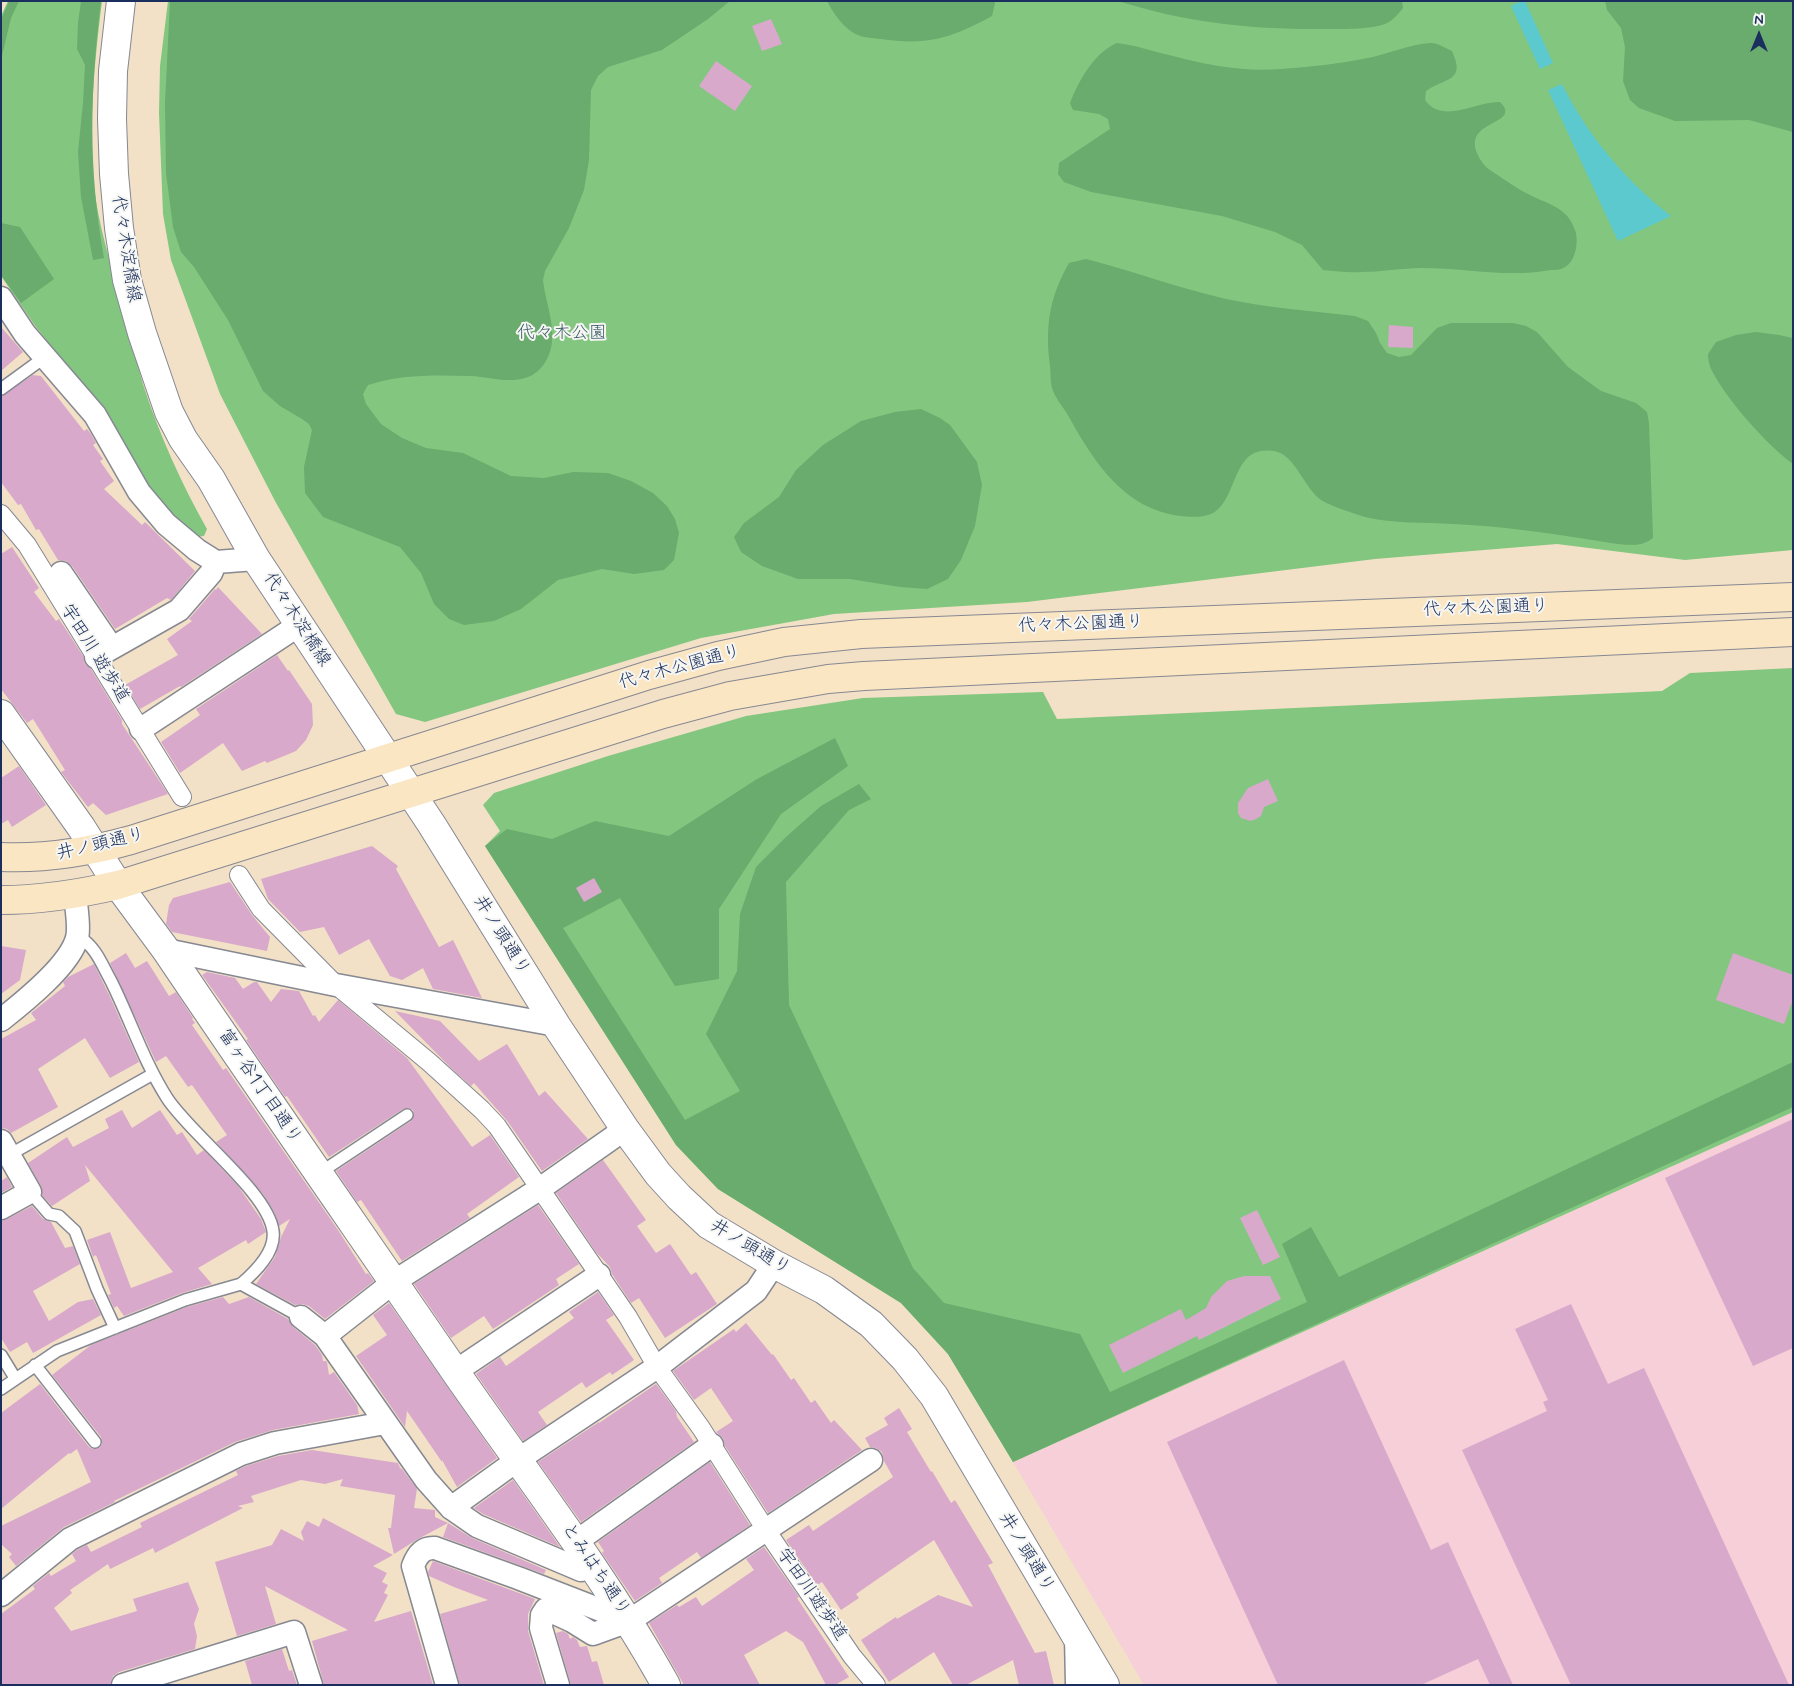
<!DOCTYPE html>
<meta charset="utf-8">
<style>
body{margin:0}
#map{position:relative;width:1794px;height:1686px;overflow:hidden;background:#f2e1c7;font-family:Mynerve,sans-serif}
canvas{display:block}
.frame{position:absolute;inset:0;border:2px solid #1b2f5e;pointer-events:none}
.north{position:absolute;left:1734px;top:10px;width:50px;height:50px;-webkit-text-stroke:4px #f6f6f2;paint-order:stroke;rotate:0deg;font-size:14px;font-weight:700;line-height:20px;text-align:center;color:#1b2f5e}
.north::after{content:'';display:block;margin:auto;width:18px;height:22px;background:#1b2f5e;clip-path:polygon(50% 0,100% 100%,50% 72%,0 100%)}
</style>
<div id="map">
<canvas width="1794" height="1686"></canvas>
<div class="frame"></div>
<div class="north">N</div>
</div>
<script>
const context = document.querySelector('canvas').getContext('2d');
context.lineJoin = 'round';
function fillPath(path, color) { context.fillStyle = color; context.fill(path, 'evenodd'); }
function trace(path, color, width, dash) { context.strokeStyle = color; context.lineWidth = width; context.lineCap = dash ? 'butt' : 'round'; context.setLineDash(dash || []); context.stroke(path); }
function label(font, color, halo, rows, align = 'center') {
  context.font = font + ' Mynerve,"Klee One",sans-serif'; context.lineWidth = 4; context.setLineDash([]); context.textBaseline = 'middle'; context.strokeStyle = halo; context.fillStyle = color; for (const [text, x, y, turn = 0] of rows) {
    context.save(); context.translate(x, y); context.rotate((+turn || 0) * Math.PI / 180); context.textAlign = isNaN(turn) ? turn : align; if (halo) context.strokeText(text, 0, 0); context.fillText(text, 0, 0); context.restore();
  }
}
fillPath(new Path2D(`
 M1793,1112V1685H1144L1013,1462Z`), '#f6cfd8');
fillPath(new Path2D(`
 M8,1H102C94,66 87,137 96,201C102,238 114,275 124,311C130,335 136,360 143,384C159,434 181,483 207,529L204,536L195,537L162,508L141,481L105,413L36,327L1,276V16Z
 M168,1H1793V550L1685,560L1557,544L1375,559L1027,602L834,614L701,638L425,722L396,714L275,501L220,394L171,260L163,214L159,113L160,66Z
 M1793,668V1112L1013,1462L948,1354L901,1303L718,1189L676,1145L485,846L500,831L483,805L494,793L608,756L746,716L863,698L1043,692L1057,719L1662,691L1690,673Z`), '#83c67f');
fillPath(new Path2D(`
 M9,1H19L11,18L1,60V20Z
 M81,1H101C90,91 88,168 104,258L93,260L81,197L78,152L83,103L85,65L77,49L78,23Z
 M170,1H730L708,19L662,50L608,67L598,76L591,90L589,160L584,190L569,228L545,271L543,280C545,300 554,321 552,341C551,356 542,372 528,377C508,384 490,377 471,376C436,375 401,374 368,385L363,394L366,404L381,424L402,438L426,448L463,453L511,476L544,478L573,472L608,473L631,481L653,493L667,506L675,519L679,533L674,560L664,570L634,574L602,569L558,580L521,609L494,621L464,625L449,619L434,604L421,573L400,547L323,517L305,493L304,467L312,430L309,424L302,419L280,406L263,391L228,320L194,267L181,252L173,227L166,173L165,103Z
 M827,1H995V3L992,16C952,38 927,46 881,39C874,38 864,38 858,35C845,30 833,13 827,1Z
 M1118,1H1402L1403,8C1399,13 1394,19 1389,22C1378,29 1347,29 1333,29C1256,30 1191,24 1118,1Z
 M1605,1H1793V132L1749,120L1675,121L1639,108L1630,100L1623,81L1625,47L1621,28L1607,10Z
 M1117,43C1135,45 1151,51 1169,55C1205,65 1243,72 1281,69C1310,67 1339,64 1368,58C1389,54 1409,44 1431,43C1438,43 1445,48 1452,51C1466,82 1446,77 1426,91L1425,100C1443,125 1476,101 1500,102C1525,127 1453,118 1482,162C1485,167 1491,171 1496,174C1508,182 1519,190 1532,196C1542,201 1556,205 1565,214C1569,217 1573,225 1575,230C1579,241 1576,261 1565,267C1561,270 1554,270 1550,270C1508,278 1464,268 1422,268C1401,268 1381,272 1361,272C1349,273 1336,271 1323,270L1302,245L1275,232L1222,216L1091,192L1064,182L1058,174L1059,163L1110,129L1108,119L1099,114L1073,110L1070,103C1079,80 1094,53 1117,43Z
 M1,223L20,227L54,279L21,303L1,275Z
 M1086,259C1133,271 1178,288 1226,299C1268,308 1312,311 1355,316L1368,321L1376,333L1380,343L1387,353L1399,357L1411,355L1437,328L1451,323H1513L1526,326L1537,332L1568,367L1601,391L1636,403L1647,412L1649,423L1653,538C1650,540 1645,543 1641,544C1628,547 1600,541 1586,539C1542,532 1498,526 1454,524C1424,522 1394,524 1365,517C1355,514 1328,505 1321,500C1304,488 1295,454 1274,451C1231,444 1239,498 1213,513C1204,518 1190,517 1180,516C1124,509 1094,462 1069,417C1064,408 1055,398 1052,388C1050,381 1051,373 1050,366C1045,327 1049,298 1069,263Z
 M1756,332L1779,335L1793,338V464C1766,444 1726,399 1711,369C1709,364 1708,359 1708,354L1716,342L1736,335Z
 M921,409L940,418L950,425L977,462L982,485L975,526L961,560L948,579L927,589L900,587L850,579H798L762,566L741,552L734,537L744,523L779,497L796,470L823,445L861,421L895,412Z
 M835,738L848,766L781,814L719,909V979L675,986L620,898L563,928L685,1120L740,1091L706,1034L737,971L740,914L756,867L786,837L821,806L859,784L871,799L849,810L786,882L789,1005L913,1268L944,1303L1080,1334L1110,1392L1307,1302L1282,1244L1311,1227L1339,1277L1793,1062V1107L1013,1462L948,1354L901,1303L718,1189L676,1145L485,846L507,829L552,839L595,821L669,836L757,779Z`), '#6aab6e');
fillPath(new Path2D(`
 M1522,1H1525L1553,63L1540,69L1511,6Z
 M1562,84C1588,136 1625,180 1671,216L1618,241L1548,90Z`), '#5cc9cf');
fillPath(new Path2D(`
 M771,19L782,44L762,51L752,26Z
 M716,61L752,86L735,111L699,86Z
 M1389,325L1413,327V348L1388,347Z
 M1,327L23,352L1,371Z
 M33,375L41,376L84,431L87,429L91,434L96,443L93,445L103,459L100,461L114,481L104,489L142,525L145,522L195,571L171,600L167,598L115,629L72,566L66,561L58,560L39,529L36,530L21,504L18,505L1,482V396Z
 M12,547L39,588L34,592L56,621L59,619L67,631L83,656L85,664L91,669L122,720V724L168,794L106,815L93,803L88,807L61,772L65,770L33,719L27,723L1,689V554Z
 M218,587L262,634L181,687L180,686L140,709L125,685L178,655L167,639L192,621L189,619L215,589L216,590Z
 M277,655L288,671L289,670L312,704L313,725L306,740L296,751L267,763L265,761L242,771L223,743L180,773L161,742L200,715L196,709Z
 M19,766L46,805L12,827L8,820L1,824V778Z
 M1268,779L1278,801L1264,807L1261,816L1256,819L1251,821L1241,818L1238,813V803L1248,788Z
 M372,846L398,866L396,869L439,947L453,940L482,998L433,989L423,968L402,980L390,976L369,939L339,955L324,927L300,932L268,899L261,879Z
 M594,878L602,892L584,902L576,888Z
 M230,882L252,915L270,937L267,951L172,932L166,924L169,905L173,898Z
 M1,946L26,950L20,980L1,994Z
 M126,953L135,968L147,961L169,996L176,992L193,1018L192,1019L195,1023L192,1025L223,1070L226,1068L338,1230L366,1274L368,1273L374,1281L325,1319L309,1306L302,1304L295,1305L256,1284L275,1257L281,1237L290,1219L279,1226L274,1212L263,1194L216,1142L227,1135L192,1085L188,1087L166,1056L156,1062L110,963Z
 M1733,953L1793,975V1000L1784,1024L1716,1000Z
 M94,964L111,999L139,1062L110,1078L85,1038L38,1069L58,1107L11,1133L7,1129L1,1128V1039L36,1020L31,1013L65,986L63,982L68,977Z
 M207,972L235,978L243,989L254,982H257L271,1002L281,989L299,991L313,1016L315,1015L319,1022L338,1000L407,1058L472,1147L490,1135L519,1177L467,1214L470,1218L402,1261L361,1200L357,1202L336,1171L411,1121L414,1115L413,1110L407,1108L403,1109L329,1157L287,1096L285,1097L246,1040L248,1039L202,975Z
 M395,1011L440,1021L479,1061L507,1044L539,1096L545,1091L588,1139L542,1171L508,1122L474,1083L471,1086L450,1067Z
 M122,1110L132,1128L160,1110L177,1135L182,1132L197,1155L204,1150L238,1186L261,1219L266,1232L248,1244L246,1240L198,1268L212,1284L182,1293L124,1316L117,1306L114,1308L108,1295L111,1294L96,1255L93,1257L87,1240L110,1232L131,1288L173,1272L85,1165L90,1181L52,1206L42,1195L41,1186L28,1163L67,1137L73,1147L109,1128L105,1119Z
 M1793,1119V1348L1753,1366L1665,1178Z
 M603,1160L646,1220L637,1226L656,1253L670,1244L691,1275L696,1272L717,1304L665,1338L639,1298L631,1303L612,1274L610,1267L596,1252L556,1193Z
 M7,1177L12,1187L1,1193V1181Z
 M538,1205L579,1264L556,1279L559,1285L493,1329L484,1316L451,1338L414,1284Z
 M32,1206L43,1219L51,1222L65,1248L73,1246L80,1264L33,1291L49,1321L78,1302L93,1299L101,1315L33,1353L27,1342L10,1352L1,1338V1221L7,1219Z
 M1257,1210L1280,1257L1263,1265L1240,1218Z
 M1244,1276H1270L1281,1299L1199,1340L1197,1336L1123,1373L1109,1345L1181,1309L1186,1320L1206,1308L1211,1297L1227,1281Z
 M598,1292L614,1315L606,1320L634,1360L612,1375L610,1372L586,1388L582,1382L538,1412L547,1425L523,1441L476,1374L500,1357L506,1366L574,1318L569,1312Z
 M223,1297L229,1304L249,1297L288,1319L293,1327L315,1345L322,1355L323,1361H326L327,1362L329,1375L334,1372L357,1405L359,1414L273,1430L235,1442L114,1501L115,1502L64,1527L16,1566L9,1557L12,1554L1,1544V1526L91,1482L77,1449L70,1454L69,1453L1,1509V1413L40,1384L89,1447L93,1449L99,1448L102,1444L101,1437L52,1375L91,1345L187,1307Z
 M389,1303L497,1458L457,1487L442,1460V1462L407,1411L405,1427L356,1356L387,1335L373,1315Z
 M1571,1304L1608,1384L1644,1368L1789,1685H1571L1462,1450L1547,1411L1543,1402L1548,1400L1515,1329Z
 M746,1323L772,1355L773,1354L791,1380L794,1378L811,1403L815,1400L831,1423L834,1420L862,1450L768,1513L725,1446L723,1438L716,1432L733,1421L711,1388L694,1400L673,1371L734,1329L736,1332Z
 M1344,1360L1431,1550L1448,1542L1513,1685H1490L1478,1659L1421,1685H1278L1167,1442Z
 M656,1384L676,1411L677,1417L694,1442L581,1522L538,1462L599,1422V1423Z
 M899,1408L912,1429L907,1432L931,1472L932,1471L951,1503L955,1500L993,1563L988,1565L1035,1653L1046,1651L1054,1685H1019L1013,1660L966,1685H953L934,1652L889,1682L861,1640L896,1617L897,1619L938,1595L973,1607L934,1540L856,1594L859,1598L841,1610L822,1582L817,1585L786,1540L809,1525L813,1531L893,1477L884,1461L882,1452L876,1448L870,1447L865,1438L888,1425L884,1418Z
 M312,1450L398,1463L400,1468L402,1469L417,1489L414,1508L435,1510V1517L448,1523L418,1539L394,1554L388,1528H391L395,1495L340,1486L343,1479L325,1484L301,1480L251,1496L254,1502L238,1506L243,1508L155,1553L153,1548L110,1569L108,1564L70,1590L72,1593L54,1608L71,1631L137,1611L133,1599L188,1582L199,1609L194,1624L197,1636L195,1649L119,1672L113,1676L110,1685H1V1614L35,1589L33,1586L49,1573L51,1576L76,1561L72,1554L77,1550L87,1545L91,1552L142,1527L140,1523L238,1475L236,1471L246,1466L278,1456Z
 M710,1462L750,1525L701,1558L697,1552L659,1578L662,1583L635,1601L602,1553L604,1551L598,1542Z
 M513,1480L551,1534L560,1547L483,1514L474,1508Z
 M323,1518L393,1555L373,1566L387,1573L382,1582L388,1585L384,1593L388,1595L374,1622L411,1611L433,1685H324L312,1641L348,1630L265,1586L276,1624L237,1636L215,1562L272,1545L281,1529L304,1541L301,1532L307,1521L319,1527Z
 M448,1523L472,1538L546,1570L544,1574L443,1537Z
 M764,1547L799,1597L797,1598L849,1677L835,1685H826L803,1642L786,1631L744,1655L760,1685H684L649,1623L677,1605L679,1607L696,1597L702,1606L754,1570L746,1559Z
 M433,1561L535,1599L528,1614V1631L544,1685H460L440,1614L488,1600L454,1587L429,1576L428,1572Z
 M563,1631L568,1634L570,1639L573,1637L577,1640L580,1647L587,1646L592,1662L597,1661L604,1685H571L556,1633Z
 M282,1649L289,1671L292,1670L297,1685H252L245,1661Z`), '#d8a9cb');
const service = new Path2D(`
 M1,389L45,357
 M78,936C96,947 101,963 111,981C130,1019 144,1062 167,1098C190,1134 268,1192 273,1231C276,1252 255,1272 241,1284
 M9,1155L153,1074
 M318,1174L407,1115
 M30,1192L49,1214L59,1216L75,1231L97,1289L115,1328
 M1,1355L15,1378
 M35,1365L95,1442
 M1,1389L57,1351L185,1300L241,1284L301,1317`);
const pedestrian = new Path2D(`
 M1,514L27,545L182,797
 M239,875L261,909L336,985L429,1062L482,1110L497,1126L628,1317L657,1367L701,1428L766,1530L852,1656L876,1685`);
const minor = new Path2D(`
 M1,298L25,334L95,415L139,492L166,524L197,550L216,562L256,559
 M61,573L112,648
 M96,657L179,610L211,573L216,562
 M141,729L299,625
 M166,950L336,985L556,1025
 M1,1020C24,1002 70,965 77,938C80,927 76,906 75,895
 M1,1141L30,1192L1,1208
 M301,1317L325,1336L426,1480L451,1508L477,1526L581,1570L591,1564
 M325,1336L395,1281L541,1188L625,1129
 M456,1371L599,1275
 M451,1508L519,1459L657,1367L756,1291L774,1264
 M577,1541L712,1445
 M1,1595L70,1539L241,1454L275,1443L385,1423
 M1076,1636L1077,1685
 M123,1685L294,1632L311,1685
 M447,1685L413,1566C417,1555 423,1547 435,1548L518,1578L629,1621
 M558,1685L541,1628L542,1615L546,1609L572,1621L593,1634L629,1621L871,1460`);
const tertiary = new Path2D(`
 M121,1L113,71L112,119L114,174L119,228L127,280L142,333L169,412L183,439L211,479L256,559L432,825L556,1025L625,1129L658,1174L679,1197L709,1225L774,1264L824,1290L871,1324L905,1359L934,1396L1105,1685
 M1,714L81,827L118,885L166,950C261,1091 358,1230 454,1370C526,1474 604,1574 666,1685`);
const secondary = new Path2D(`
 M1,857C46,859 88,852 131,840L649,675L718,656L784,642L861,634L1793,597
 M1,900C41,900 79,894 118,885L663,714L730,696L828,679L864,676L1793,632`);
trace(service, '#868892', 14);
trace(pedestrian, '#868892', 20);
trace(minor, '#868892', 25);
trace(tertiary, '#868892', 30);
trace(secondary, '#868892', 30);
trace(service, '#fff', 11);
trace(pedestrian, '#fff', 18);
trace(minor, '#fff', 22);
trace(tertiary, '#fff', 28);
trace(secondary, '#fbe6c4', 28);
label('18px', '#1b2f5e', '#f6f6f2', [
 ["代々木淀橋線",125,249,81],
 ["代々木公園通り",1486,609,-2],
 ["代々木淀橋線",296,620,57],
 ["代々木公園通り",1081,625,-2],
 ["宇田川 遊歩道",94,654,58],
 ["代々木公園通り",680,668,-15],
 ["井ノ頭通り",101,845,-13],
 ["井ノ頭通り",501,936,58],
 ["富ヶ谷1丁目通り",259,1087,56],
 ["井ノ頭通り",750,1248,31],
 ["井ノ頭通り",1026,1553,59],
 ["とみはち通り",595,1570,56],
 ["宇田川遊歩道",811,1595,55]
]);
label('18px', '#3a5c68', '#f6f6f2', [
 ["代々木公園",562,334]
]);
</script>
